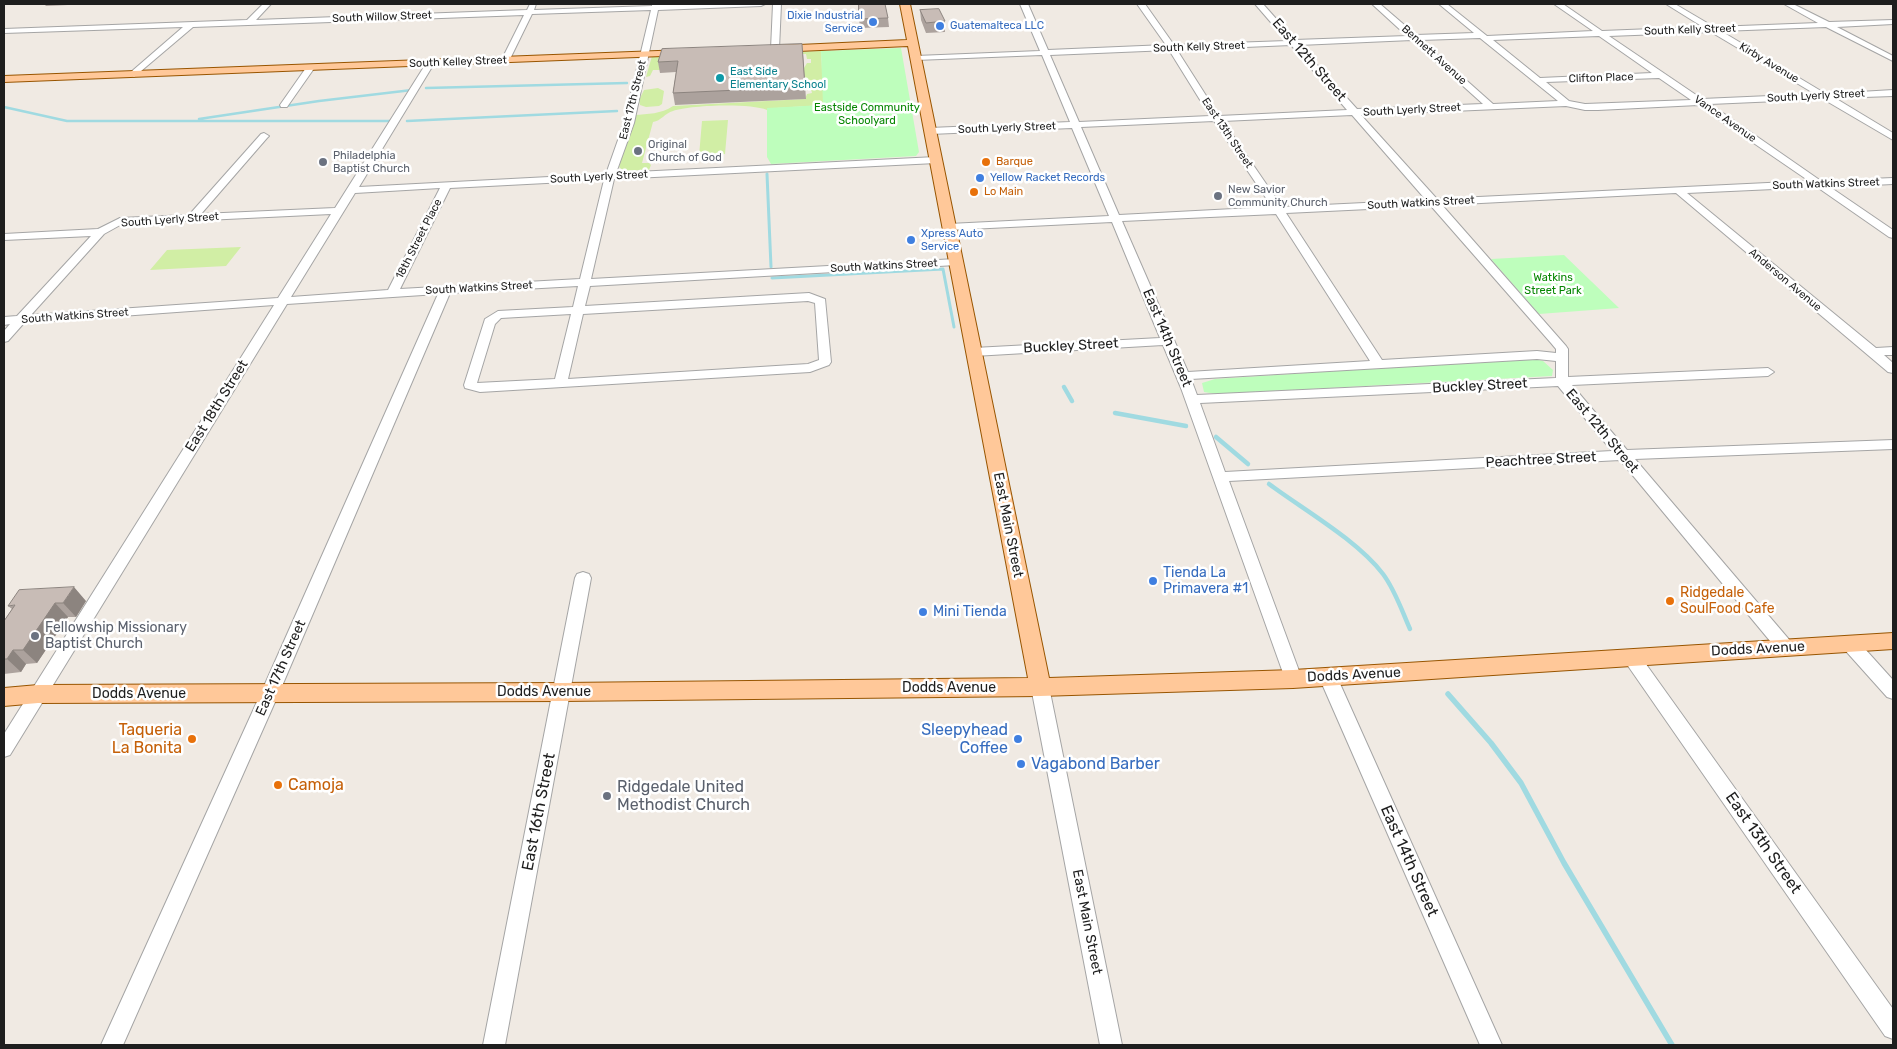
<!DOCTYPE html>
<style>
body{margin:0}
#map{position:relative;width:1897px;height:1049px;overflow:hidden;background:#f0eae3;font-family:Rubik,sans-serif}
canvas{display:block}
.frame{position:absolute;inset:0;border:5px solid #1e1e1e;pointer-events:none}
</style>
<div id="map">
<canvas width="1897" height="1049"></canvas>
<div class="frame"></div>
</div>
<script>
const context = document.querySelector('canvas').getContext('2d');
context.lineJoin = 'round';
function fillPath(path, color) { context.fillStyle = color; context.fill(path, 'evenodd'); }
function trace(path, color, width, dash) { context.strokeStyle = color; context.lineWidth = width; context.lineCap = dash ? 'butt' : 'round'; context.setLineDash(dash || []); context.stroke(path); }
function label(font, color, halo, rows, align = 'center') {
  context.font = font + ' Rubik,sans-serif'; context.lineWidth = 5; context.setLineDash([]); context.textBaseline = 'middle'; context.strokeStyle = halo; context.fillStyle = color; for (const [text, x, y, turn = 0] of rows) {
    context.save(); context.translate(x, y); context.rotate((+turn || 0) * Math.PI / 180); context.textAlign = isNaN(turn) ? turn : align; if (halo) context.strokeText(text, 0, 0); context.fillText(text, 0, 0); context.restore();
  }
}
fillPath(new Path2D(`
 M821,51L824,105L776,108L767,110C750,103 691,105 673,111C665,113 661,121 653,122L642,163H649L651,165L649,170L624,171L619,167L634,115C648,114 661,114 673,106L805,99L807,94L812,93L811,89H808L807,84L744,86L743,71L804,68L807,63H811V59H807L806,54L674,59L661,70H653L650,76L646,77L652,56Z
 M658,88L664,91L662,104L659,106L646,107L640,105L639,100L644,90Z
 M728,120L725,154L699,156L702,121Z
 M241,247L226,266L150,270L167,250Z`), '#d1eea5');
fillPath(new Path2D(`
 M901,48L919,152L916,156L771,164L767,157V108L823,105L821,51Z
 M1564,255L1619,308L1539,314L1491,259Z
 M1531,358L1543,361L1553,370L1552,376L1216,394L1204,392L1202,383L1215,379Z`), '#befebc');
trace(new Path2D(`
 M426,88L627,83
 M4,107L67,121H392
 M199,119L319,101L412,90
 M407,121L617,111`), '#a0dae1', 2.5);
trace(new Path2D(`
 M767,174L771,267
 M772,278L943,269L954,327`), '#a0dae1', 3);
trace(new Path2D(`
 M1064,387L1072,401
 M1115,413L1186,426
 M1216,437L1248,464
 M1269,484C1304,510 1357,540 1383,574C1395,590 1402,611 1410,629`), '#a0dae1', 4.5);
trace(new Path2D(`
 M1448,694L1491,743L1521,783L1564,863L1672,1045`), '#a0dae1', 5.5);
const minor = new Path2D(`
 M263,4H271L256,20L527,10L530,4H536L534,10L652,6V4H660L659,5L765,4L761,6L658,10L634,123L616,173L936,157L941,160L936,163L614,179L591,279L956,259L962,262L956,265L590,286L585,306L809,293L825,299L831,362L829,365L810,372L480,392L465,388L464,385L485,319L498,311L573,307L578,286L450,293L279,693L123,1045H101L261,693L438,294L287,304L10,755L4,757V734L274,305L24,323L8,341L4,342V331L10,324L4,325V317L17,316L91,236L4,240V234L98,229L120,218L189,215L261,134L264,133L269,136L267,138L201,214L335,208L427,62L431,60L435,62L359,187L606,174L624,123L651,10L532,14L509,61L505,63L501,61L524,15L193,27L134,77L130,74L131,72L183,27L4,33V29L247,20ZM604,180L580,279L400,289L450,188ZM440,188L388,290L291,297L355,193ZM331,214L278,298L31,315L104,234L122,224ZM808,301L815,303L819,360L808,364L568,379L583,314ZM571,314L555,379L477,383L495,324L501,318Z
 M773,4H781L779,49L775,51L771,49Z
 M1020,4H1028L1048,50L1166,45L1137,4H1145L1174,45L1287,41L1255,4H1263L1295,40L1407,36L1372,4H1380L1416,35L1474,33L1439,4H1447L1487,36L1593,31L1554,4H1563L1602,31L1703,27L1666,4H1675L1714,27L1818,23L1784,4H1793L1829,22L1893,20V24L1837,27L1893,56V61L1826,27L1721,31L1826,94L1893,90V96L1835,98L1893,133V140L1823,99L1710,104L1821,181L1893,178V184L1830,187L1893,230V238L1889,237L1817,187L1687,193L1876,348L1893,347V355H1884L1893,363V373L1888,372L1676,193L1442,205L1566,346L1568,349V377L1768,368L1774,372L1768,376L1572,385L1627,450L1893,440V449L1635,459L1792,643L1794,648L1792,653L1786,655L1780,653L1620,460L1229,481L1302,679L1299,684L1293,686L1287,684L1181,388L1163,345L974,356L968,352L974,348L1160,338L1112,222L949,230L944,227L949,224L1109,216L1072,128L930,134L925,131L930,128L1070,122L1042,55L916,60L912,58L916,56L1040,51ZM1711,32L1815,94L1702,99L1609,36ZM1599,36L1652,73L1540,78L1493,40ZM1480,38L1558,101L1493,104L1421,40ZM1412,40L1483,104L1357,109L1299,45ZM1291,45L1347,110L1219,116L1177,50ZM1169,50L1210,116L1079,122L1050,55ZM1659,78L1691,100L1585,104L1569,101L1546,82ZM1698,105L1809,181L1437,199L1361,115L1566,106L1585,110H1598ZM1352,115L1426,200L1282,207L1223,121ZM1214,121L1272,207L1119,215L1081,127ZM1431,206L1551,343L1556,349V353L1537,351L1382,360L1286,213ZM1276,214L1370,361L1188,372L1122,221ZM1537,359L1556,361V378L1197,395L1191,379ZM1558,386L1612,451L1225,472L1200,403Z
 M308,65L315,67L287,107H281L280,105Z
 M583,572L589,574L591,578L505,1045H483L575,578L577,574Z
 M1850,637L1856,639L1893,680V699L1887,697L1844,649L1842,644L1844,639Z
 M1632,651L1638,653L1893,1009V1039L1885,1036L1626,663L1624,658L1626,653Z
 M1328,670L1334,672L1337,677L1502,1045H1480L1319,677L1322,672Z
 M1040,680L1046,682L1049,687L1122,1045H1100L1031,687L1034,682Z`);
const major = new Path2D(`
 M900,4H910L1049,678L1293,670L1893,633V649L1293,688L1040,696L563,701L38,703L4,706V688L38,685L563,683L1028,678L908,46L777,52L772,49L777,46L907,40Z
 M684,50L689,53L688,55L4,82V76Z`);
trace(minor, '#a5a5a5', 2);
trace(major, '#985500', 2);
fillPath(minor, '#fff');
fillPath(major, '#ffc899');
fillPath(new Path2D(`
 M44,4H70L68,5L46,6Z
 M920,10L945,21V32L926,33L921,20Z
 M888,18L889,27L860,28L859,19Z
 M803,55L806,99L675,105L673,93L676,72L660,73L658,62Z
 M86,601L76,617H68L37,663L26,664L21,672L4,674V621L12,609L8,606Z`), '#aca29d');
fillPath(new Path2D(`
 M74,587L86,601L76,617L63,603Z
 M55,603L68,617L37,663L23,650Z
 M13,650L26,664L21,672L7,659Z`), '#8c847f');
const building = new Path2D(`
 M859,4H885L888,18L859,19Z
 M939,9L945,21L926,23L920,10Z
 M802,44L805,87L673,93L678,61L658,62L662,49Z
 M74,587L63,603H55L23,650H13L7,659H4V621L15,605L8,606L19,590Z`);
fillPath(building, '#c8bcb6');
trace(building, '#8c847f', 1);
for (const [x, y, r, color] of [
 [873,22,5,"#3f7fe0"],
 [940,26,5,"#3f7fe0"],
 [720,78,5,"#0f9aa8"],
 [638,151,5,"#6b7280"],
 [323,162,5,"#6b7280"],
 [986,162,5,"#e8710a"],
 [980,178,5,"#3f7fe0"],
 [974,192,5,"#e8710a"],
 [1218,196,5,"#6b7280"],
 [911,240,5,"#3f7fe0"],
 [1153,581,5,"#3f7fe0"],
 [1670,601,5,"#e8710a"],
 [923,612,5,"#3f7fe0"],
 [35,636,5,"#6b7280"],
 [192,739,5,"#e8710a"],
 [1018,739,5,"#3f7fe0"],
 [1021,764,5,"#3f7fe0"],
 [278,785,5,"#e8710a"],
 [607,796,5,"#6b7280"]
]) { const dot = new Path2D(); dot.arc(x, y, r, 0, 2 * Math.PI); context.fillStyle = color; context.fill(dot); trace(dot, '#fff', 2); }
label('11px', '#366cbe', '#fff', [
 ["Dixie Industrial",863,16,"right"],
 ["Service",863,29,"right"],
 ["Guatemalteca LLC",950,26],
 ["Yellow Racket Records",990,178],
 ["Xpress Auto",921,234],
 ["Service",921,247]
], 'left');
label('11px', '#1e1e1e', '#fff', [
 ["South Willow Street",382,17,-2],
 ["South Kelly Street",1690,30,-2],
 ["South Kelly Street",1199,47,-2],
 ["Bennett Avenue",1434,55,42],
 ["South Kelley Street",458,62,-2],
 ["Kirby Avenue",1769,63,31],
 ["Clifton Place",1601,78,-2],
 ["South Lyerly Street",1816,96,-3],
 ["East 17th Street",633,100,-76],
 ["South Lyerly Street",1412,110,-3],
 ["Vance Avenue",1725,119,35],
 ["South Lyerly Street",1007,128,-2],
 ["East 13th Street",1227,133,56],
 ["South Lyerly Street",599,177,-3],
 ["South Watkins Street",1826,184,-2],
 ["South Watkins Street",1421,203,-3],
 ["South Lyerly Street",170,220,-4],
 ["18th Street Place",419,239,-63],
 ["South Watkins Street",884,266,-3],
 ["Anderson Avenue",1785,280,40],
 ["South Watkins Street",479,288,-3],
 ["South Watkins Street",75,316,-4]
]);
label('11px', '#0d838f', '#fff', [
 ["East Side",730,72],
 ["Elementary School",730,85]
], 'left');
label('11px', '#068602', '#fff', [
 ["Eastside Community",867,108],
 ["Schoolyard",867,121],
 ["Watkins",1553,278],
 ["Street Park",1553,291]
]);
label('11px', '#5b616d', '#fff', [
 ["Original",648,145],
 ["Church of God",648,158],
 ["Philadelphia",333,156],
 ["Baptist Church",333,169],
 ["New Savior",1228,190],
 ["Community Church",1228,203]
], 'left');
label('11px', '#c56008', '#fff', [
 ["Barque",996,162],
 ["Lo Main",984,192]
], 'left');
label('14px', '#1e1e1e', '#fff', [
 ["East 12th Street",1309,60,49],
 ["East 14th Street",1167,338,67],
 ["Buckley Street",1071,346,-3],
 ["Buckley Street",1480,386,-3],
 ["East 18th Street",217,406,-58],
 ["East 12th Street",1602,431,50],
 ["Peachtree Street",1541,460,-3],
 ["East Main Street",1008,525,79],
 ["Dodds Avenue",1758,649,-3],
 ["East 17th Street",281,668,-66],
 ["Dodds Avenue",1354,675,-3],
 ["Dodds Avenue",949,688],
 ["Dodds Avenue",544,692],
 ["Dodds Avenue",139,694],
 ["East Main Street",1087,922,79]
]);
label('14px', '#366cbe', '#fff', [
 ["Tienda La",1163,573],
 ["Primavera #1",1163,589],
 ["Mini Tienda",933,612]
], 'left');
label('14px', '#c56008', '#fff', [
 ["Ridgedale",1680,593],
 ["SoulFood Cafe",1680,609]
], 'left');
label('14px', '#5b616d', '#fff', [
 ["Fellowship Missionary",45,628],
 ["Baptist Church",45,644]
], 'left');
label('16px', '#c56008', '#fff', [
 ["Taqueria",182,730],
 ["La Bonita",182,748],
 ["Camoja",288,785,"left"]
], 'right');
label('16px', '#366cbe', '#fff', [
 ["Sleepyhead",1008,730],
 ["Coffee",1008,748],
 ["Vagabond Barber",1031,764,"left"]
], 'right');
label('16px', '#5b616d', '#fff', [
 ["Ridgedale United",617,787],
 ["Methodist Church",617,805]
], 'left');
label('16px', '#1e1e1e', '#fff', [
 ["East 16th Street",539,812,-79],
 ["East 13th Street",1763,843,55],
 ["East 14th Street",1409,861,66]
]);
</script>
